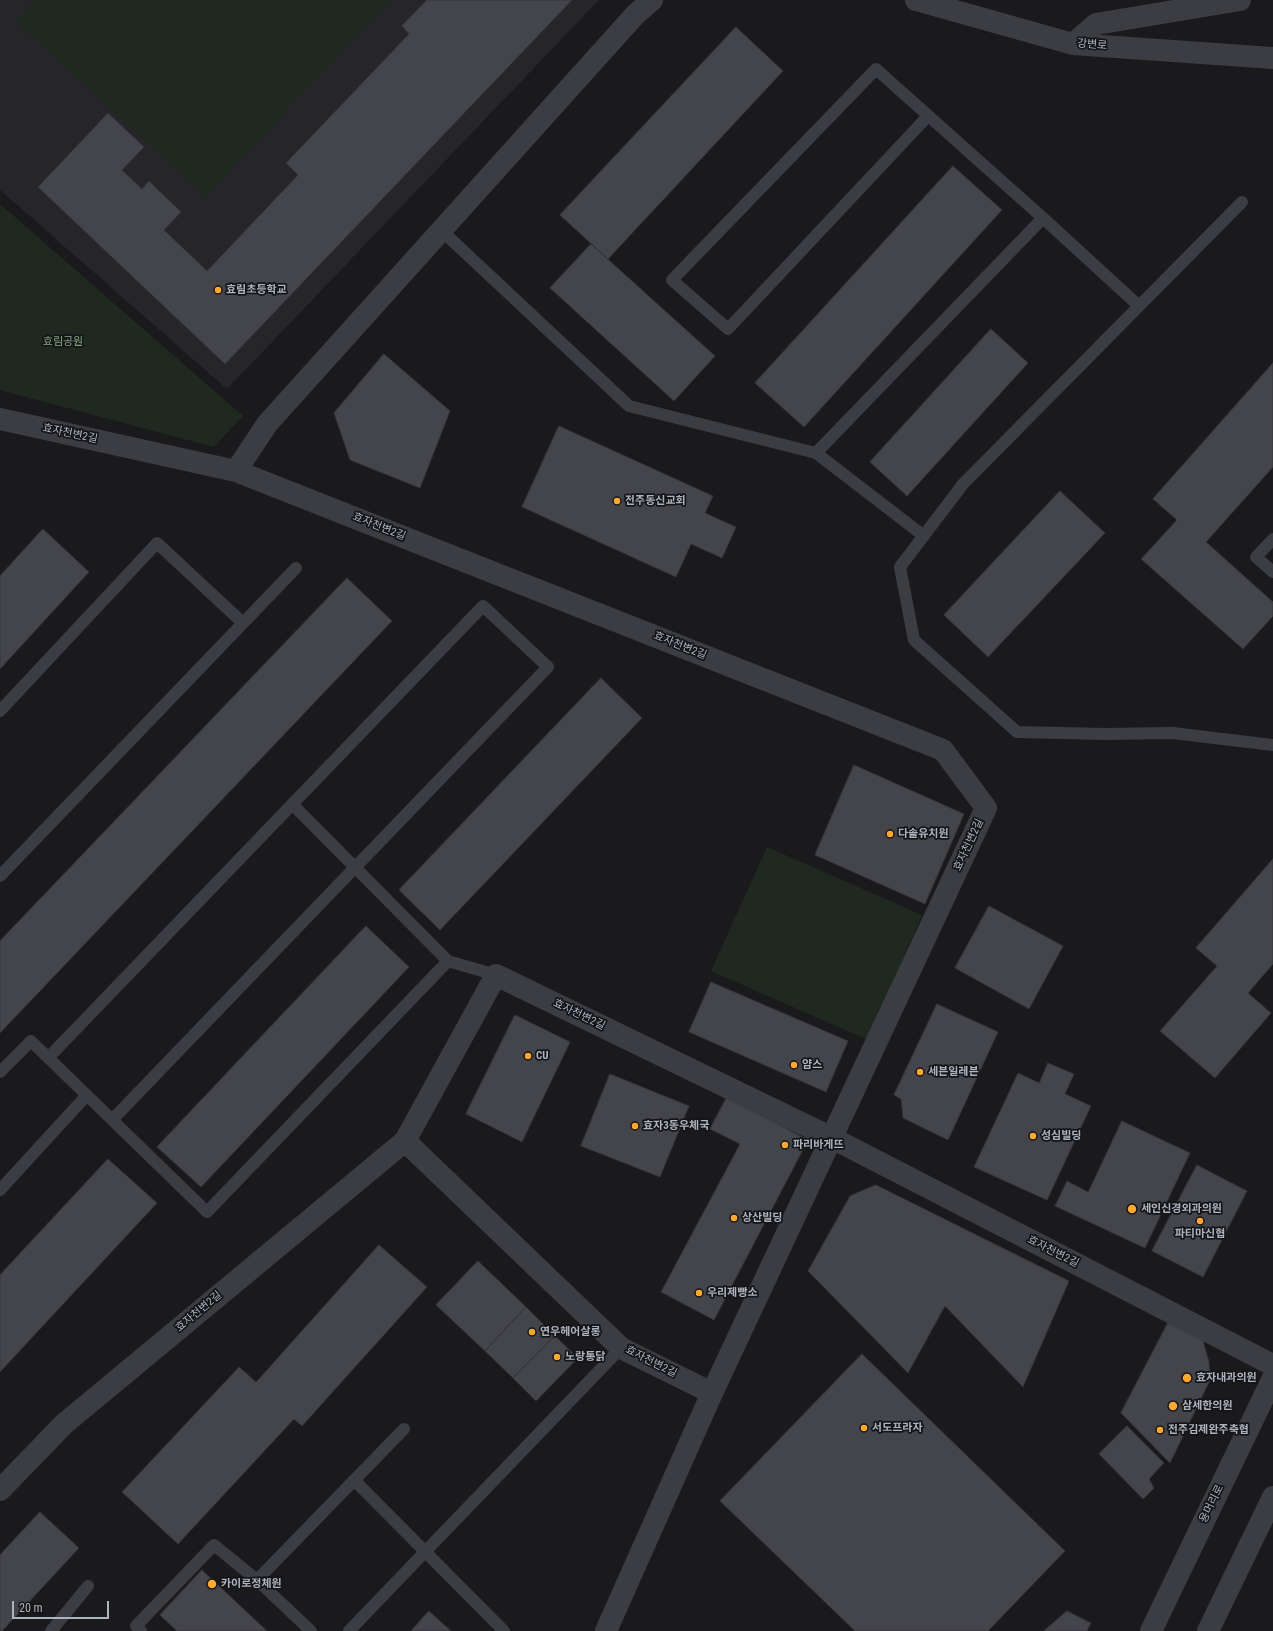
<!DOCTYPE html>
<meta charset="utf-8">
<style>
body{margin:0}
#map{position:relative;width:1273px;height:1631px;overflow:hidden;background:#1a1a1d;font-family:"Roboto Condensed",sans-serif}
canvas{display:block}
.scale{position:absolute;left:12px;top:1601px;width:97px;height:18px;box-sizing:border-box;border:2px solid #acb3be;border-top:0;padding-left:5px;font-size:12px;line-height:14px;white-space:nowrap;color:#acb3be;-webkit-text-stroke:3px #151518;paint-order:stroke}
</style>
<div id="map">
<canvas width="1273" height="1631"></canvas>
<div class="scale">20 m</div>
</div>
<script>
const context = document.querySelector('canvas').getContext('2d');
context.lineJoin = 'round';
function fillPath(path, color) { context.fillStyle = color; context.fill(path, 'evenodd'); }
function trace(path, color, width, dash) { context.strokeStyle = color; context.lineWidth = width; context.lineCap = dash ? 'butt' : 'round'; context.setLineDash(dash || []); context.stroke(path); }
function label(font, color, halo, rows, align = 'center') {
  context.font = font + ' "Roboto Condensed","Noto Sans KR",sans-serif'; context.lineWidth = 3.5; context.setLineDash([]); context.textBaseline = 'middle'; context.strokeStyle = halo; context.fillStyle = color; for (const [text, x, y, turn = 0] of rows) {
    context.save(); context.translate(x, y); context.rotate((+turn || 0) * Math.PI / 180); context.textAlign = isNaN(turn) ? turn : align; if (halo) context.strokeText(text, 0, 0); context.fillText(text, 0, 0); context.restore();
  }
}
fillPath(new Path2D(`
 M0,0H599L227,389L0,190Z`), '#26262a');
fillPath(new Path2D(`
 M35,0H389L206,197L15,21Z
 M0,204L243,416L214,447L0,390Z
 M767,847L922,915L868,1040L711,971Z`), '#1f2920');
const building = new Path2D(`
 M427,0H572L225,364L38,187L108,113L144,147L122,170L142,189L149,181L181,212L164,230L207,271L298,175L286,163L409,34L402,26Z
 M736,27L783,71L608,259L560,215Z
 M953,166L1002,210L804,427L755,383Z
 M591,244L715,356L674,401L550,288Z
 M991,329L1028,363L907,496L870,462Z
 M384,354L450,411L420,488L350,460L334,413Z
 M1273,363V467L1206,542L1273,602V616L1243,649L1141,559L1177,520L1153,499Z
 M559,426L713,496L705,513L736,527L722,558L691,544L676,577L522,507Z
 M1060,491L1105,533L988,657L944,615Z
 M43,529L89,572L0,669V576Z
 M347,578L392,621L0,1033V941Z
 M601,678L642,718L440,930L399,890Z
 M854,765L964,814L925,904L815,855Z
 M1273,859V964L1248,993L1271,1013L1215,1078L1160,1031L1217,966L1196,948Z
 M989,906L1063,946L1029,1009L955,968Z
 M366,926L409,967L201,1187L157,1147Z
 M711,982L848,1041L826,1092L689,1032Z
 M937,1004L998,1032L948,1140L903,1118L901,1099L894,1095Z
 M515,1015L570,1042L522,1142L466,1114Z
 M1048,1063L1074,1074L1065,1094L1091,1106L1047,1200L974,1167L1018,1073L1039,1083Z
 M610,1074L689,1106L660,1177L581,1146Z
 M727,1097L808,1140L714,1320L661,1292L740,1144L710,1129Z
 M1122,1121L1190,1153L1145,1248L1055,1206L1067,1181L1088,1192Z
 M108,1159L157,1203L0,1372V1275Z
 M1197,1165L1247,1191L1203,1277L1152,1251Z
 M876,1185L1069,1281L1023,1387L945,1306L908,1373L808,1271L850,1196Z
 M379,1245L427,1287L302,1426L294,1419L178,1544L122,1492L239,1367L256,1382Z
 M478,1261L526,1307L485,1351L436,1305Z
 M526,1307L555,1336L513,1378L485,1351Z
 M1171,1317L1203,1341L1209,1362L1210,1380L1170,1463L1121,1413Z
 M555,1336L578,1358L536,1401L513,1378Z
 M862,1354L1065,1551L988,1631H855L720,1501Z
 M1127,1426L1164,1463L1149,1479L1154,1488L1143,1499L1099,1454Z
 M40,1512L79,1548L2,1631H0V1555Z
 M202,1570L267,1631H177L160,1615Z
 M429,1611L451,1631H411Z
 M1067,1611L1091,1623L1087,1631H1044Z`);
fillPath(building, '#44454a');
trace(building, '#343439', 1);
trace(new Path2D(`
 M928,116L728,329L672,280L876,69L1043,218
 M1242,202L963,484L900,567L914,640L1017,732L1106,734L1173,733L1273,745
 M441,230L629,406L816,453L924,536
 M816,453L1043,218L1139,306
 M1273,539L1256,557L1273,572
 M0,711L157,543L243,623
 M292,804L448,961
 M0,876L296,568
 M48,1058L483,606L548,667L112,1120
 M0,1072L31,1041L207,1212L448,961L496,975
 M0,1190L87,1095
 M354,1480L504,1631
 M51,1631L88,1586
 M141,1631L136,1626L214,1545L257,1580
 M311,1631L257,1580L404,1429
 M349,1631L621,1348`), '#3b3d42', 12);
trace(new Path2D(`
 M0,419L236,471L943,750L986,808L712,1393L606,1631
 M236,471L267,424L635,15L652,0
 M405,1141L621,1348L712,1393
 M0,1490L64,1424L405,1141L496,975L832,1138L1273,1365`), '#3b3d42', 22);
trace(new Path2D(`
 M916,0L1073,44L1273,58
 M1073,44L1096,24L1240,0
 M1151,1631L1273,1378
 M1208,1631L1273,1497`), '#3b3d42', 22);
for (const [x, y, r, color] of [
 [218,290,4,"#ffa930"],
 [617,501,4,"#ffa930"],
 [890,834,4,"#ffa930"],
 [528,1056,4,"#ffa930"],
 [794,1065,4,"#ffa930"],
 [920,1072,4,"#ffa930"],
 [635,1126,4,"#ffa930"],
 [1033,1136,4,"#ffa930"],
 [785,1145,4,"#ffa930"],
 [1132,1209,5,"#ffa930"],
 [734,1218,4,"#ffa930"],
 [1200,1221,4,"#ffa930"],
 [699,1293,4,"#ffa930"],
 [532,1332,4,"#ffa930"],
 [557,1357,4,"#ffa930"],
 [1187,1378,5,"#ffa930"],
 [1173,1406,5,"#ffa930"],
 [864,1428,4,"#ffa930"],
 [1160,1430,4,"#ffa930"],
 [212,1584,5,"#ffa930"]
]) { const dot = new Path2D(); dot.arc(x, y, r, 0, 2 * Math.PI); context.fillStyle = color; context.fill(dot); trace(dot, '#151518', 1.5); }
label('11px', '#acb3be', '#151518', [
 ["강변로",1092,45,5],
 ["효자천변2길",70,434,12],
 ["효자천변2길",379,527,22],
 ["효자천변2길",680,646,22],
 ["효자천변2길",969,845,-65],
 ["효자천변2길",579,1015,26],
 ["효자천변2길",1053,1252,27],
 ["효자천변2길",199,1312,-40],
 ["효자천변2길",651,1362,27],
 ["용머리로",1212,1504,-64]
]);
label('bold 11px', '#acb3be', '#151518', [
 ["효림초등학교",226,290],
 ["전주동신교회",625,501],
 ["다솔유치원",898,834],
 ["CU",536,1056],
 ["얌스",802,1065],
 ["세븐일레븐",928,1072],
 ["효자3동우체국",643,1126],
 ["성심빌딩",1041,1136],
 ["파리바게뜨",793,1145],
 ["세인신경외과의원",1141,1209],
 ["상산빌딩",742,1218],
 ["파티마신협",1200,1234,"center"],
 ["우리제빵소",707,1293],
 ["연우헤어살롱",540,1332],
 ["노랑통닭",565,1357],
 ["효자내과의원",1196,1378],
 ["삼세한의원",1182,1406],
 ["서도프라자",872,1428],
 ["전주김제완주축협",1168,1430],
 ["카이로정체원",221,1584]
], 'left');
label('11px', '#82aa81', '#151518', [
 ["효림공원",63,342]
]);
</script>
